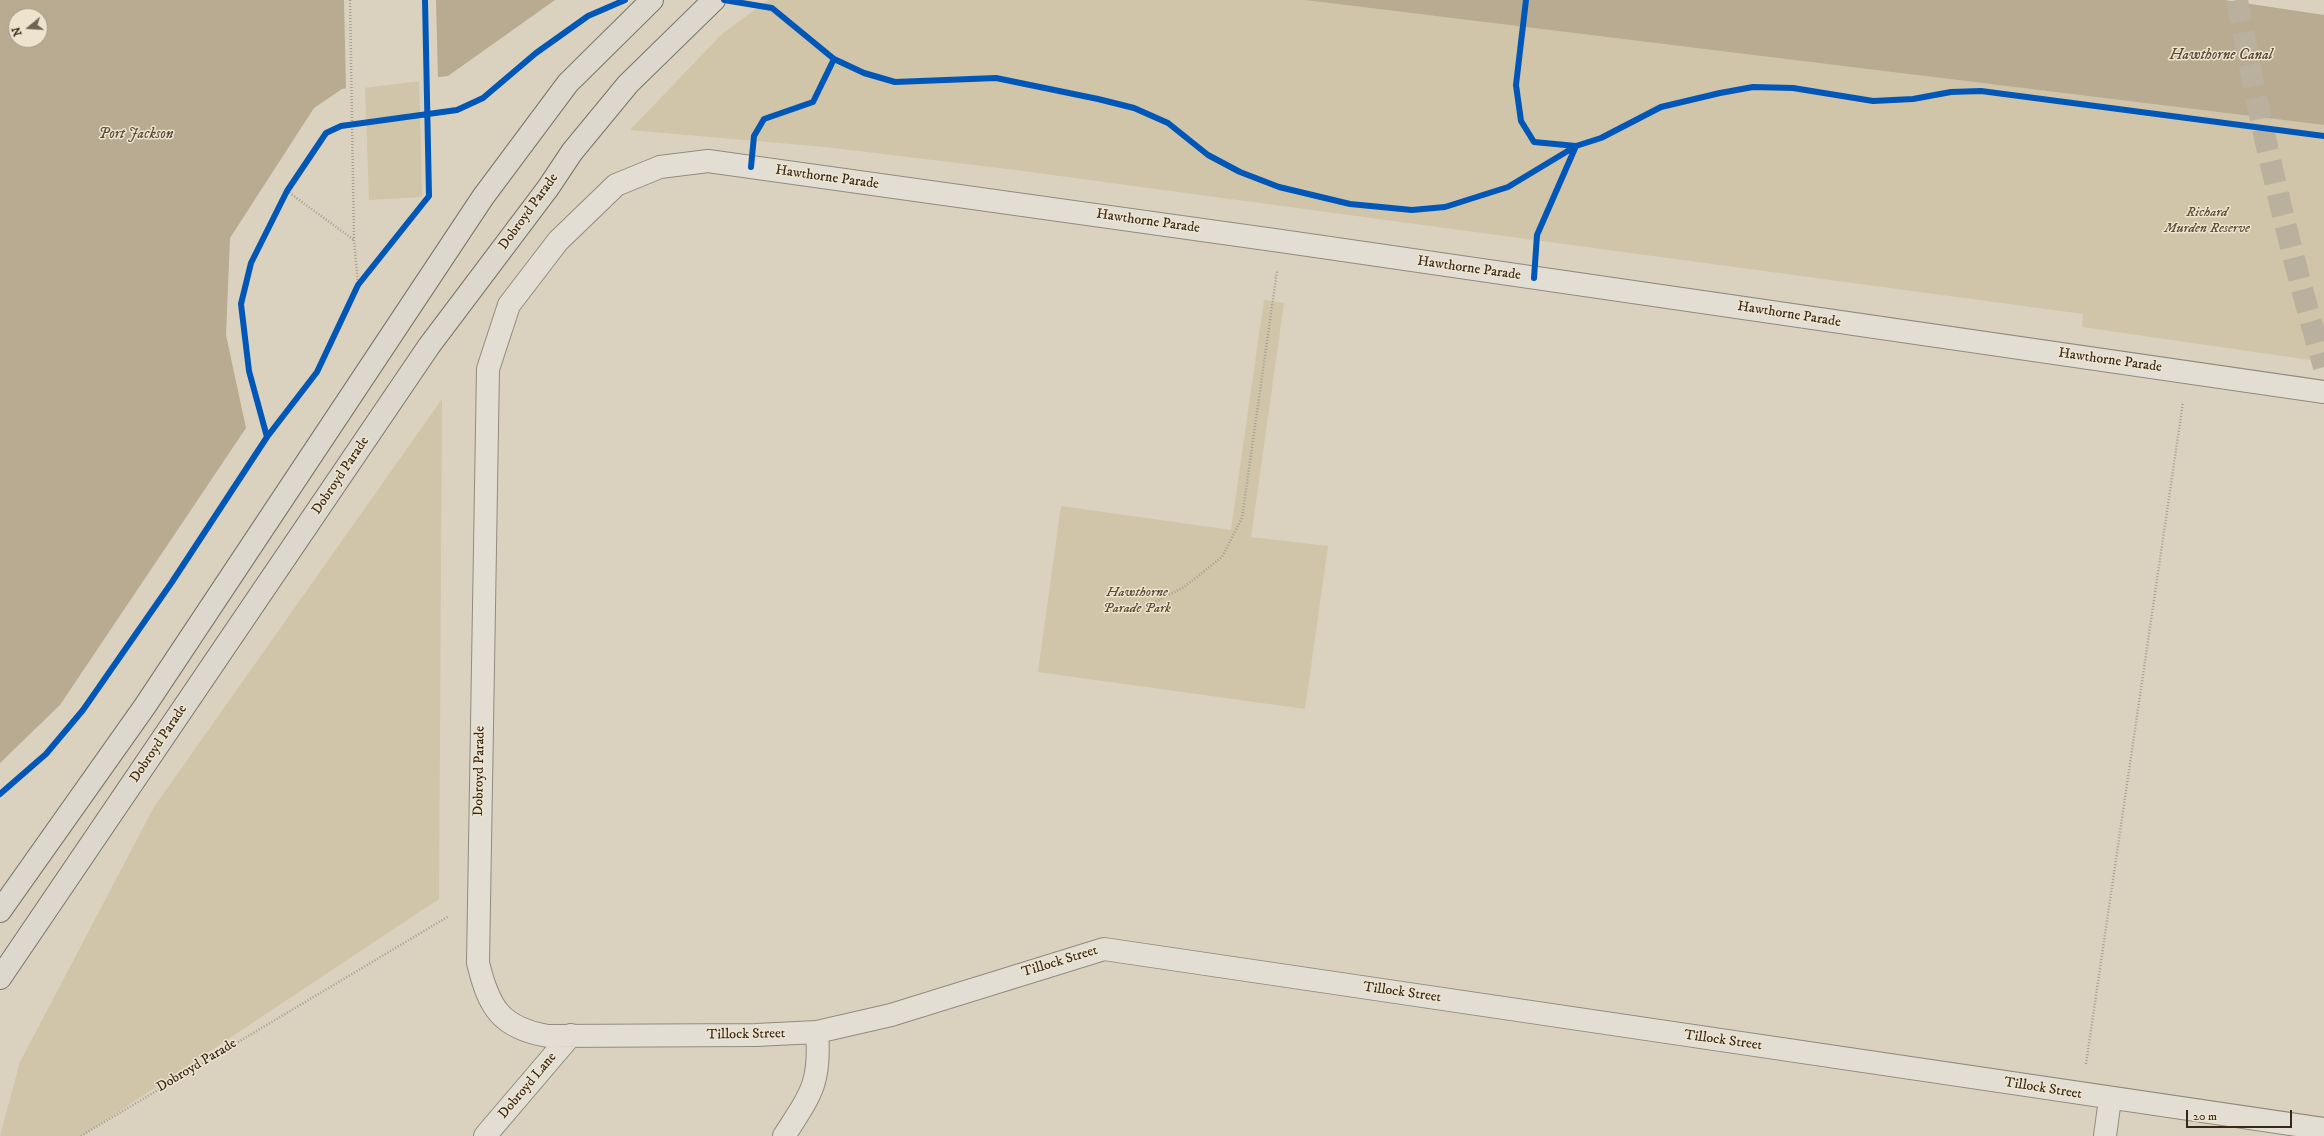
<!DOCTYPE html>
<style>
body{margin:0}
#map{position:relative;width:2324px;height:1136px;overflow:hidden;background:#dad2be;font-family:"IM FELL DW Pica",serif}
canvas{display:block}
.north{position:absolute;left:8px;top:8px;width:40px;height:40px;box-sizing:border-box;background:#eee4ce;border:1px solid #a49885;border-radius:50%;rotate:252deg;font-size:11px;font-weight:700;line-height:16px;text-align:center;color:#362717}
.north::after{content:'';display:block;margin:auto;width:14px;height:18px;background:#6f6351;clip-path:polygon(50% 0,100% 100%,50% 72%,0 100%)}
.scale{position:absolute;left:2186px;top:1110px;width:106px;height:18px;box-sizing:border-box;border:2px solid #362717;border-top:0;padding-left:5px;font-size:12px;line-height:14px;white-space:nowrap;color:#362717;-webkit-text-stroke:3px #eee4ce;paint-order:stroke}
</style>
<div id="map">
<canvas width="2324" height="1136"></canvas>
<div class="north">N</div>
<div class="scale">20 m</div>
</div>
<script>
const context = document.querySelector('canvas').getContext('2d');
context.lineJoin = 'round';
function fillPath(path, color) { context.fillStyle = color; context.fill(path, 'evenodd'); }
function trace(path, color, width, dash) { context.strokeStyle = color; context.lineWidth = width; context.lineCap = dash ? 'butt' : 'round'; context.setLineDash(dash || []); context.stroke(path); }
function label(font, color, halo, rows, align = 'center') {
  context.font = font + ' "IM FELL DW Pica",serif'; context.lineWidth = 3; context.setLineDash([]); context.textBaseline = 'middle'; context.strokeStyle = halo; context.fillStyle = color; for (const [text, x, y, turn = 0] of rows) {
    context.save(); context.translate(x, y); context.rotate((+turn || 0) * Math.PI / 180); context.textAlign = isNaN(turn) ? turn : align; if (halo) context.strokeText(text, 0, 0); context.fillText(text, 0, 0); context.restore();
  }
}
fillPath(new Path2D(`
 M362,0H417L422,197L369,200Z
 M768,0H1305L2324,125V362L2082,327L2083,314L1008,169L825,147L630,130L722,34Z
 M1264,300L1284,303L1251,537L1328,546L1305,709L1038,672L1061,506L1231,530Z
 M442,399L439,899L82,1136H0L20,1062L154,807Z`), '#d0c4a9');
fillPath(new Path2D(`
 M0,0H555L448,76L342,89L314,108L230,238L226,335L246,428L60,705L0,763ZM16,16H40V40H16Z
 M1305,0H2224L2324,15V125Z`), '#b8ab91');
fillPath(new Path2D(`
 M344,0H436L438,79L346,90Z`), '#dad2be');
trace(new Path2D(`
 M2237,0C2260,123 2288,246 2324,367`), '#b9b09d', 22, [22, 11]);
const minor = new Path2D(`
 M2324,392L1281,241L751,167L708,161L660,167L616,185L558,241L509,305L488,369L478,963C489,1008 501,1028 548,1036L756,1035L817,1032L891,1015L1104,949L2324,1129
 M485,1136L571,1035
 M784,1136C811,1094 821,1083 817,1032
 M2105,1136L2110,1099`);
const highway = new Path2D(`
 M0,911L145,706L483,197L568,83L652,0
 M0,978L429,346L548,188L572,152L628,84L714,0`);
trace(minor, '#918b7e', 24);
trace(highway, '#7a7468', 24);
trace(new Path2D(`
 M350,0L354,240L358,285
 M287,191L354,240
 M1153,603L1184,587L1222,557L1242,518L1277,271
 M2086,1064L2183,402
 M81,1136L449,916`), '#a49f96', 2.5, [1, 2]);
trace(minor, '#e2ded4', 22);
trace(highway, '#ddd8cd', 22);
trace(new Path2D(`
 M724,0L772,8L834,59L864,73L895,82L996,78L1098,99L1134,108L1168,123L1208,155L1240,172L1279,187L1350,204L1412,210L1445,207L1508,187L1576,146L1601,138L1661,107L1720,93L1753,87L1793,88L1873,101L1913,99L1951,92L1981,91L2324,136
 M1526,0L1516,85L1521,121L1534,142L1576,146
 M751,167L754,136L764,119L813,102L834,59
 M1534,278L1537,235L1576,146
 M267,437L249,371L241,304L251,263L287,191L326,133L341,126L457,110L483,98L536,53L588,16L625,0
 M0,794L46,754L83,710L172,582L267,437L317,372L358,285L429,196L425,0`), '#0057b8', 6);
label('14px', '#362717', '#eee4ce', [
 ["Hawthorne Parade",827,178,8],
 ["Dobroyd Parade",529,212,-54],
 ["Hawthorne Parade",1148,222,8],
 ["Hawthorne Parade",1469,269,8],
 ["Hawthorne Parade",1789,315,9],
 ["Hawthorne Parade",2110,361,8],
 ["Dobroyd Parade",341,476,-56],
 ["Dobroyd Parade",159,744,-56],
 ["Dobroyd Parade",480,771,-89],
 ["Tillock Street",1060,962,-17],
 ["Tillock Street",1402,993,8],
 ["Tillock Street",746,1035,-1],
 ["Tillock Street",1723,1041,8],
 ["Dobroyd Parade",197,1066,-31],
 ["Dobroyd Lane",528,1086,-50],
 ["Tillock Street",2043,1089,9]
]);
label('italic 14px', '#5a4b37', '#eee4ce', [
 ["Richard",2207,213],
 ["Murden Reserve",2207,229],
 ["Hawthorne",1137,593],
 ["Parade Park",1137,609]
]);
label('italic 15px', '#594a36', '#eee4ce', [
 ["Hawthorne Canal",2221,56],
 ["Port Jackson",136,135]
]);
</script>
